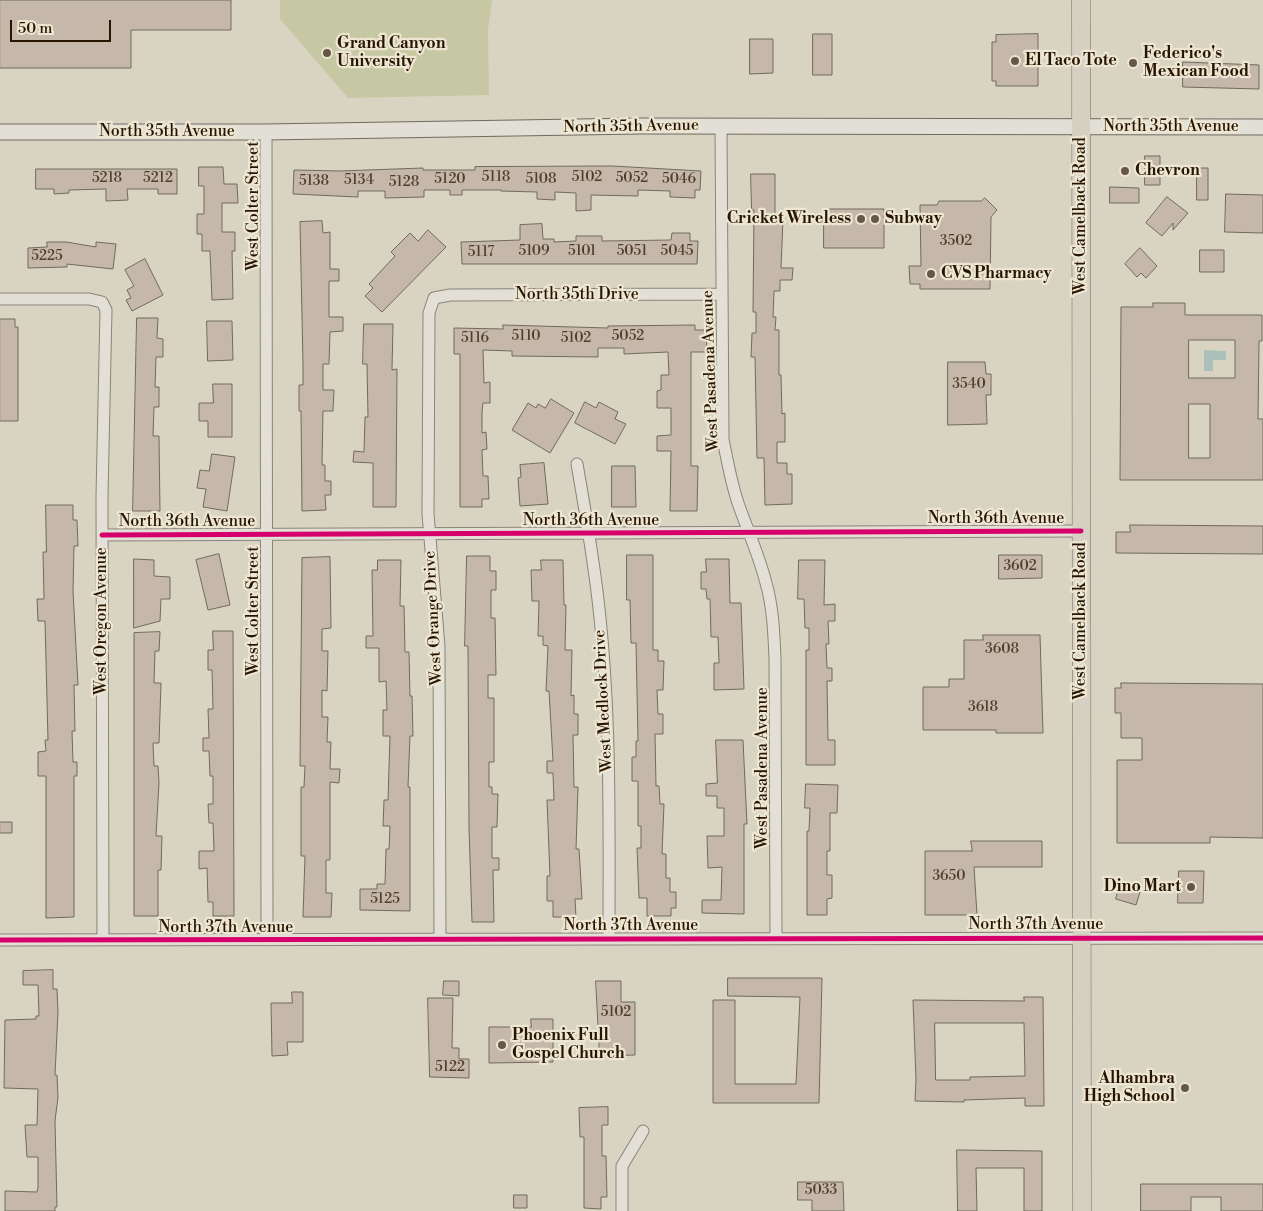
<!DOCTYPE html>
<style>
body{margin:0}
#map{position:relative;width:1263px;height:1211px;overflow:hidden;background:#d9d4c2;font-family:"Libre Bodoni",serif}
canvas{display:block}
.scale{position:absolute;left:10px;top:20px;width:101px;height:22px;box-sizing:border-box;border:2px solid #281500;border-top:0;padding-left:6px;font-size:15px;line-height:18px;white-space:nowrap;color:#281500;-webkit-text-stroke:4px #ece6d2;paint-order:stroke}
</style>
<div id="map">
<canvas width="1263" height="1211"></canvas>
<div class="scale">50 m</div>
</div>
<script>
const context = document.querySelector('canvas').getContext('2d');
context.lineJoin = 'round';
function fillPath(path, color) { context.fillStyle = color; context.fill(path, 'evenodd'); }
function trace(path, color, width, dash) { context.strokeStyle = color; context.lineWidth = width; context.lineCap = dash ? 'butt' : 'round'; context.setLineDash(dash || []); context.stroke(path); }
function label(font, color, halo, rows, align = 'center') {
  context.font = font + ' "Libre Bodoni",serif'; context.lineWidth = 4.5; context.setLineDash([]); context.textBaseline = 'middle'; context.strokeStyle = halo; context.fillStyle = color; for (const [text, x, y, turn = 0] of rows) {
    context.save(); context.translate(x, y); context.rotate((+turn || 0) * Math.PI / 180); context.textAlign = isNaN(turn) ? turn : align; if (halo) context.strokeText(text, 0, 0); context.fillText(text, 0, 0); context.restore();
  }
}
fillPath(new Path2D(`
 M280,0H492L488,30L489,95L348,98L280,19Z`), '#c6c8a4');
fillPath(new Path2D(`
 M1204,350L1226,351V360H1213V371H1204Z`), '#acc0bb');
const building = new Path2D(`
 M0,0H231V30H131V68H0Z
 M813,34H832V75H813Z
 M1038,34V86H996V81H992V42H996V35Z
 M750,39H773V73L750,74Z
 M1183,62L1259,65V89L1183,87Z
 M1145,156H1160V185H1145Z
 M612,166L701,171L700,190H695V198L670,197V191L638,190V196L591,195V210L576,211V193L555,192V200L537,199V192L501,191V190H462V195H450V190H424V197L385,198V191H358V197L293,194L294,170L340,171L423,168V170H475V167Z
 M199,167H223L224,184H237L238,203H222V232H235V251H232L233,299L212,300L210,251H202V234H197V214H204V186H199Z
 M1197,168H1208V200H1197Z
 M36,169H177V194H158V189H127L128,200L106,201V189L69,190V193L54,194V189H36Z
 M751,174H775V219H783L781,268H793L792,280H780V291H774L773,317H776L775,330H779V375H781L782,414L785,413V442H777V463H787V474H792V504L765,505L764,458H757L755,357H751L752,333H756V312H753L754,210H752Z
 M1110,187L1139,188V203H1110Z
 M1226,194L1263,195V233L1225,232Z
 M1167,197L1188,213L1173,230V223L1162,236L1146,223Z
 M985,198L997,210L991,217L990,289H920V284H910L909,266H921L920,205H937L939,201H981Z
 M824,209H884V248H824Z
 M322,221L323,233L330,232V269H339V281H329V317H343V331L330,332L329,364H323V390H334L333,411H323L322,465H325V481H331V495H325L326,510L302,511L301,411H299V385H303V364L300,222Z
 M542,224L543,239H554V242L576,241V236H602V241L671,240L672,233H690V241H698L697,264H462L461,242L520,240V225Z
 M428,230L446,247L382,312L365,296L373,288L369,284L395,256L391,252L410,233L418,241Z
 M47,242H66L96,247V242L116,244L113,269L67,264V267L28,268V248L47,247Z
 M1140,248L1157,266L1146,278L1141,273L1137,277L1125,264Z
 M1200,250H1224V272H1200Z
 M145,259L163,295L132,311L126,300L131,298L127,290L134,286L125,270Z
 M1153,303H1185V315H1262V341H1259L1258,419H1263V480H1120L1121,307H1153ZM1189,340H1235V378H1189ZM1189,404H1210V458H1189Z
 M137,318H158L157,338L163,339V357H156L155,387H159V407H154L153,436H159L160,511H133Z
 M0,319H15V327H18V421H0Z
 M207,321H232L233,360L208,361Z
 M364,324H393L392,370L397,369L396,507H373V463L353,462L354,451L364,452L365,417H368L367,364H363Z
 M503,325L608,328V326L695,325V330H706L707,352H691V466H698L697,511H670L671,451H657V436L671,435V408H657V391L661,390V375H669L668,352L624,354V348H598V357L512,356V351L483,350L484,383L490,382V403H483L482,412V433L486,432L487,449L482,450L483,476H488L489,499H482V507H460V354H454V328L503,329Z
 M948,362H985L986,374H991V395H986L987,424L948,425Z
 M213,384H232V437H208V421H199V403H213Z
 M551,399L574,413L550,453L512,430L528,403L536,408L538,404L545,408Z
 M585,402L596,408L599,402L618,412L615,419L626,424L615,444L575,423Z
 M212,454L235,457L227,511L203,507L206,489L197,488L200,470L209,471Z
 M544,463L548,504L520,506L518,478L521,477L520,465Z
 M612,466H635L636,507H612Z
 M46,505H73V520H77L78,546H74L73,591L78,685H74L75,731H72L73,762H77V776H74V917L46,918V776H38V752L46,751L45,740H48L45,621H38L37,599H44L43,552H46Z
 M1130,525L1263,526V554L1116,553V532H1130Z
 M219,554L230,605L208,610L196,560Z
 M627,555H653V650H658V661H664L663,690H657L658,714H663V734H655L656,786H659L660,804H664L662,854H666V878H670V892H676V908H671V916H647V898H639L637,848H641V826H638V781H632V757H636V741H638L636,643H631L630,600H627Z
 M999,555H1042V578L999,579Z
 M467,556H490V571H496V590H491V618H495L496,675H488V698H494V762H489V787H492V794H498L497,827H492V858H499V870H493L494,922H472L469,827L468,646H465Z
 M330,557L331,628L322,629V651H328L327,691L322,690V717H328L327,742H331L330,769H340L339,783L330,782V860H326V893H332L331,917H303L305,856H301V787H304L305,766H300L302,558Z
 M134,559L154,560V576L170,577V599H161L160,621L134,628Z
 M706,559H729L730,603H741L744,689L714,690V663H719L718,637H711L710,599H707L706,589H701V572H706Z
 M378,560H401L400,606H404L405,652H409L410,696H412L413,736H410L408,787H410V911L360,910V889H377V884H385L386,849H389L390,826H383L384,800H388L390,736H383V710H387L386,681L379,682V648H366V636H373L372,570H377Z
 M541,560H563L564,605H566L565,650H572L571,696L574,695V714H578V735H573L574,787H578L576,849H579L582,899H575L576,917H553V901H547V876H550L547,800H554L553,773H547V761H553L549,691H546L548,646L543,645V636H538L539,601H532L531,570H541Z
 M799,560H825L824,605L835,604V621H828L829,644H826L827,668H832V681H827L828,740H835V765H806V650H809V628H805L804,599H798Z
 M213,631H233L234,916H213V902H208L207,868L199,869V851H214L213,823H209L208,804H213V776H210L209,751H203V738H209L208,709H213L212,670H208V650H213Z
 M160,632L159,651H155L154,683H161L159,743H153L154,766H158L159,783L156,836H162L161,870H158V916H134V633Z
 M983,635H1040L1043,733H996V730H923V687H949V679H964V640H983Z
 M1121,683L1263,684V838L1210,837V843H1117V760H1142V738H1121V713H1115V688H1121Z
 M716,740H743L747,824H744V914L702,913V900H721L722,867L708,868L707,836H724V808H717V796H706V784L717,783Z
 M806,784L838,785L837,813H830V851H827V875H832V898L827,899V915H807V831H809L810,808H805Z
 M0,822H12V833H0Z
 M971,841H1042V867H974L977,915H925V851H972Z
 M1179,871H1204L1203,903H1178Z
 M1120,885L1140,892L1136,905L1116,899Z
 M53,970V989H57L58,1012L55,1075H57L58,1097L55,1121L57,1207H55V1211H5V1191L37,1192L38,1187V1157H27L25,1125H37L38,1089L4,1088L5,1020L36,1019V1016H39L38,985H23V971Z
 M728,978H822L819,1103H713V1000H735V1084H796L800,997L728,996Z
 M444,981H459V996L443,995Z
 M596,981H621V1002H635V1055L600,1056Z
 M292,992H303V1042H287L288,1055L272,1056L271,1003H292Z
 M1024,997H1043L1044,1106H1025V1098L964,1100V1102L915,1101L916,1079L913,1000L1024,1001ZM935,1023H1024L1025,1076L970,1077V1080H936Z
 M428,998H453L452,1048H459V1059H469V1078L430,1077Z
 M531,1019H553V1062L489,1063V1027H531Z
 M608,1107V1125H602V1156H606L607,1197H601V1209L584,1208V1137H580L579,1108Z
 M957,1150L1042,1151V1211H1024V1168H976L977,1211H958Z
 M798,1182H843L844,1211H812V1200H798Z
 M1141,1184H1263V1211H1221V1197H1191V1211H1141Z
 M514,1195H527V1208H514Z`);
fillPath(building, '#c5b7a9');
trace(building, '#706a5e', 1);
const minor = new Path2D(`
 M721,126L723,439C727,460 731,482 738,503C747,529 759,555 766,583C773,607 774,634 775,659L776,938
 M266,132L267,940
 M0,299H89L102,302L106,310L102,496L103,940
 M577,464C586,515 595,566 600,618C611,724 609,832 609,939
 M102,535L1081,531
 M440,939L439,646L428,514L429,313L434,298L450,295L721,294
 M0,940L1263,938
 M622,1211V1166L643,1131`);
const secondary = new Path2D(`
 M0,132H266L640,126L1263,127`);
const primary = new Path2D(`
 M1081,0L1082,1211`);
trace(minor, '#8a8478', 13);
trace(secondary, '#706a5e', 17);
trace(primary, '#706a5e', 19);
trace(minor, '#e2dfd6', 11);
trace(secondary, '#e2dfd6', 15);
trace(primary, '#d6d0c2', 18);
trace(new Path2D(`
 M102,535L1081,531
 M0,940L1263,938`), '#d6006c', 5);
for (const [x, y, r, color] of [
 [327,53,5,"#665844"],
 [1015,61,5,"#665844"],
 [1133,63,5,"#665844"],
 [1125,171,5,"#665844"],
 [861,219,5,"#665844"],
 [875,219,5,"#665844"],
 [931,274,5,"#665844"],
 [1191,887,5,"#665844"],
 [502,1045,5,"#665844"],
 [1185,1088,5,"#665844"]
]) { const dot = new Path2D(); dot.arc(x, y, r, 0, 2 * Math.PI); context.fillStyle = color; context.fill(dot); trace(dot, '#ece6d2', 2); }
label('14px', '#4f3e2a', null, [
 ["5118",496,178],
 ["5102",587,178],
 ["5218",107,179],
 ["5212",158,179],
 ["5052",632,179],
 ["5120",450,180],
 ["5108",541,180],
 ["5046",679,180],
 ["5134",359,181],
 ["5138",314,182],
 ["5128",404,183],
 ["3502",956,242],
 ["5109",534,252],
 ["5101",582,252],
 ["5051",632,252],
 ["5045",677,252],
 ["5117",481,253],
 ["5225",47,257],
 ["5110",526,337],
 ["5052",628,337],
 ["5116",475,339],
 ["5102",576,339],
 ["3540",969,385],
 ["3602",1020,567],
 ["3608",1002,650],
 ["3618",983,708],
 ["3650",949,877],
 ["5125",385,900],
 ["5102",616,1013],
 ["5122",450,1068],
 ["5033",821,1191]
]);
label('bold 16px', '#281500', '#ece6d2', [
 ["Grand Canyon",337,44],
 ["University",337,62],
 ["Federico's",1143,54],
 ["Mexican Food",1143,72],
 ["El Taco Tote",1025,61],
 ["Chevron",1135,171],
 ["Cricket Wireless",851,219,"right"],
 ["Subway",885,219],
 ["CVS Pharmacy",941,274],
 ["Dino Mart",1181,887,"right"],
 ["Phoenix Full",512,1036],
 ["Gospel Church",512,1054],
 ["Alhambra",1175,1079,"right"],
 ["High School",1175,1097,"right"]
], 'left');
label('16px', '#281500', '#ece6d2', [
 ["North 35th Avenue",631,127,-1],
 ["North 35th Avenue",1171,127],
 ["North 35th Avenue",167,132],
 ["West Colter Street",254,206,-90],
 ["West Camelback Road",1081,216,-90],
 ["North 35th Drive",577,295],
 ["West Pasadena Avenue",711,371,-92],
 ["North 36th Avenue",996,519],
 ["North 36th Avenue",591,521],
 ["North 36th Avenue",187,522],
 ["West Colter Street",254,611,-90],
 ["West Orange Drive",434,618,-93],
 ["West Oregon Avenue",102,621,-90],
 ["West Camelback Road",1081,621,-90],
 ["West Medlock Drive",604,701,-93],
 ["West Pasadena Avenue",763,768,-90],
 ["North 37th Avenue",1036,925],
 ["North 37th Avenue",631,926],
 ["North 37th Avenue",226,928]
]);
</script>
